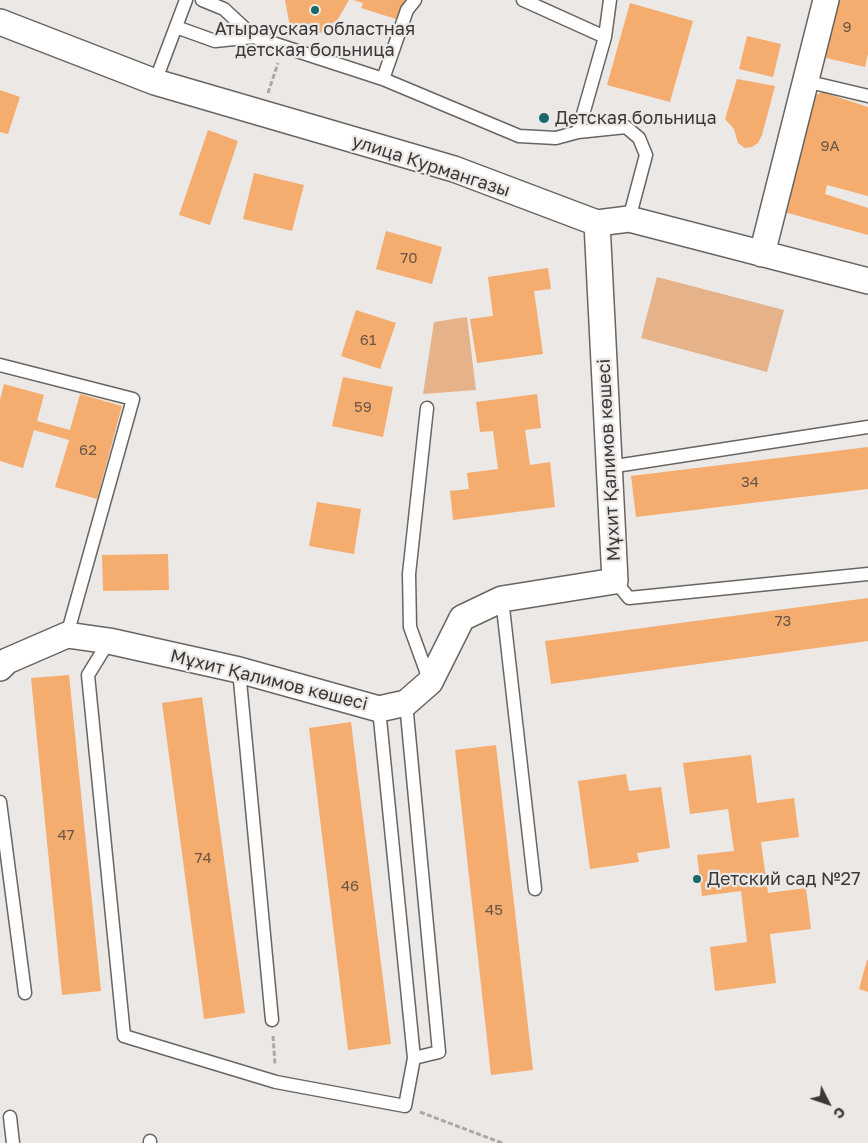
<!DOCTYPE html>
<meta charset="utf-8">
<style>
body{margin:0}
#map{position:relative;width:868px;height:1143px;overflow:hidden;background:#ece8e5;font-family:"Golos Text",sans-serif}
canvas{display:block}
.north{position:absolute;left:803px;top:1078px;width:50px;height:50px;-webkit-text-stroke:4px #ece8e5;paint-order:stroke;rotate:131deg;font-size:14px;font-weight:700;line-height:20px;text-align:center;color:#3b3938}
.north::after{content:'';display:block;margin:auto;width:18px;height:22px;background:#3b3938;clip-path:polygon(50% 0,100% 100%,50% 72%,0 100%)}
</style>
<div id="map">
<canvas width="868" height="1143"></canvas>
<div class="north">С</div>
</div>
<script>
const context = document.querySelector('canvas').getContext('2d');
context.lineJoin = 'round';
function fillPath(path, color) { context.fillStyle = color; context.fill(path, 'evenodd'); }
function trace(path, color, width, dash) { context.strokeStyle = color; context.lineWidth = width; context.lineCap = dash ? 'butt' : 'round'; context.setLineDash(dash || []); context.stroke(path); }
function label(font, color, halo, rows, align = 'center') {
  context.font = font + ' "Golos Text",sans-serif'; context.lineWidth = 4.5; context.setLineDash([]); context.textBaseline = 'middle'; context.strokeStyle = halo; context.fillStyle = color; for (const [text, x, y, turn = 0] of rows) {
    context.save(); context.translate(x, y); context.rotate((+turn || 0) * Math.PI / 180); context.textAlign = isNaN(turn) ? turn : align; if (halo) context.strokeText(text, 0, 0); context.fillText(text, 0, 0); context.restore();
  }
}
fillPath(new Path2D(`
 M657,277L784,310L767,372L641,338Z
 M467,317L476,390L423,394L434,322Z`), '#e5b289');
fillPath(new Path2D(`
 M285,0H349L338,19L320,33L304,36L290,27Z
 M353,0H406L399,20L361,8L363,3Z
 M833,0H868V54L865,67L818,56Z
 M630,3L693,21L670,102L607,85Z
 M747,36L781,44L773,77L739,69Z
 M737,79L775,86L762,135L758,143L752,147L745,148L738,143L734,129L725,119Z
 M0,90L20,97L8,134L0,132Z
 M822,92L868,107V196L827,185L825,194L868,208V235L777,210L803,102Z
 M208,130L238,141L210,225L179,215Z
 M254,173L304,185L292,231L243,219Z
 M386,231L442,247L432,284L376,269Z
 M548,268L551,289L534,291L543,354L477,363L470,319L493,316L488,277Z
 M356,310L396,323L380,369L341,356Z
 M343,377L393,387L383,437L332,426Z
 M4,384L44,395L37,421L70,430L80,394L122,406L97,499L55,487L69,440L34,430L23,468L0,461V400Z
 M537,394L541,428L525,430L530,465L550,462L555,507L453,520L450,491L469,489L467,473L498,469L493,431L480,432L476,402Z
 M868,447V489L636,517L631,476Z
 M317,502L361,509L354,554L309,546Z
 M168,554L169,590L103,591L102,555Z
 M868,598V641L551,684L545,641Z
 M69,675L101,991L62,995L31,678Z
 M202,697L245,1013L204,1019L162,703Z
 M351,722L391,1044L348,1050L309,728Z
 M496,745L533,1070L491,1075L455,750Z
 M751,755L757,803L794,798L799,837L761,842L768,893L806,888L811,929L770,934L776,983L715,991L710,947L747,942L741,891L702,896L697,855L734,851L728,809L690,814L683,763Z
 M626,774L629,791L661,787L670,848L637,853L639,862L590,869L578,781Z
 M867,960H868V992L859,989Z`), '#f5ac6f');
const service = new Path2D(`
 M202,0L224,9L254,37L383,79L519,136L556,138L578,132L626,127L639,138L646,155L629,219
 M523,0L605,37
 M176,27L215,41L254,37
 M383,79L407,10L415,0
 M805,81L868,96
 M155,82L186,0
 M578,132L605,37L610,0
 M0,365L133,399L67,635
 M427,408L409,574L410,627L430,682
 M609,467L868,427
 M615,581L629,598L868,574
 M502,599L535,889
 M109,641L88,675L124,1036L276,1082L405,1106L414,1058L439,1052L406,703
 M239,670L272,1020
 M379,709L414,1058
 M0,802L25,993
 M10,1117L13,1143
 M150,1141V1143`);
const minor = new Path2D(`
 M0,22L155,82L454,169L597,223L629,219L868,281
 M762,254L826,0
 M0,668L7,661L67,635L109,641L239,670L379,709L406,703L430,682L462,618L502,599L615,581L597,223`);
trace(service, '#686562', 15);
trace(minor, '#686562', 28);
trace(new Path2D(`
 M268,93L278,63
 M273,1036L275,1064
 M420,1112L502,1143`), '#aaa7a5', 3, [5, 2.5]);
trace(service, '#fff', 12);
trace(minor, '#fff', 25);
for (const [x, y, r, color] of [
 [315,10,5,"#1a6869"],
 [544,118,6,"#1a6869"],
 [697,879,5,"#1a6869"]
]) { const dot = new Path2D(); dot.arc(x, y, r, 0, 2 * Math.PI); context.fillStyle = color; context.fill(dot); trace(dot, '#ece8e5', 2); }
label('15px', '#6a5646', null, [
 ["9",847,27],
 ["9А",830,146],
 ["70",409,258],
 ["61",368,340],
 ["59",363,407],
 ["62",88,450],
 ["34",750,482],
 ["73",783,621],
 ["47",66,835],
 ["74",203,858],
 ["46",350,886],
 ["45",494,910]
]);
label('18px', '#3b3938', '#ece8e5', [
 ["Атырауская областная",315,29,"center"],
 ["детская больница",315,50,"center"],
 ["Детская больница",555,118],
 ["Детский сад №27",707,879]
], 'left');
label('18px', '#3b3938', '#ece8e5', [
 ["улица Курмангазы",431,166,18],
 ["Мұхит Қалимов көшесі",609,460,-93],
 ["Мұхит Қалимов көшесі",269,680,14]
]);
</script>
